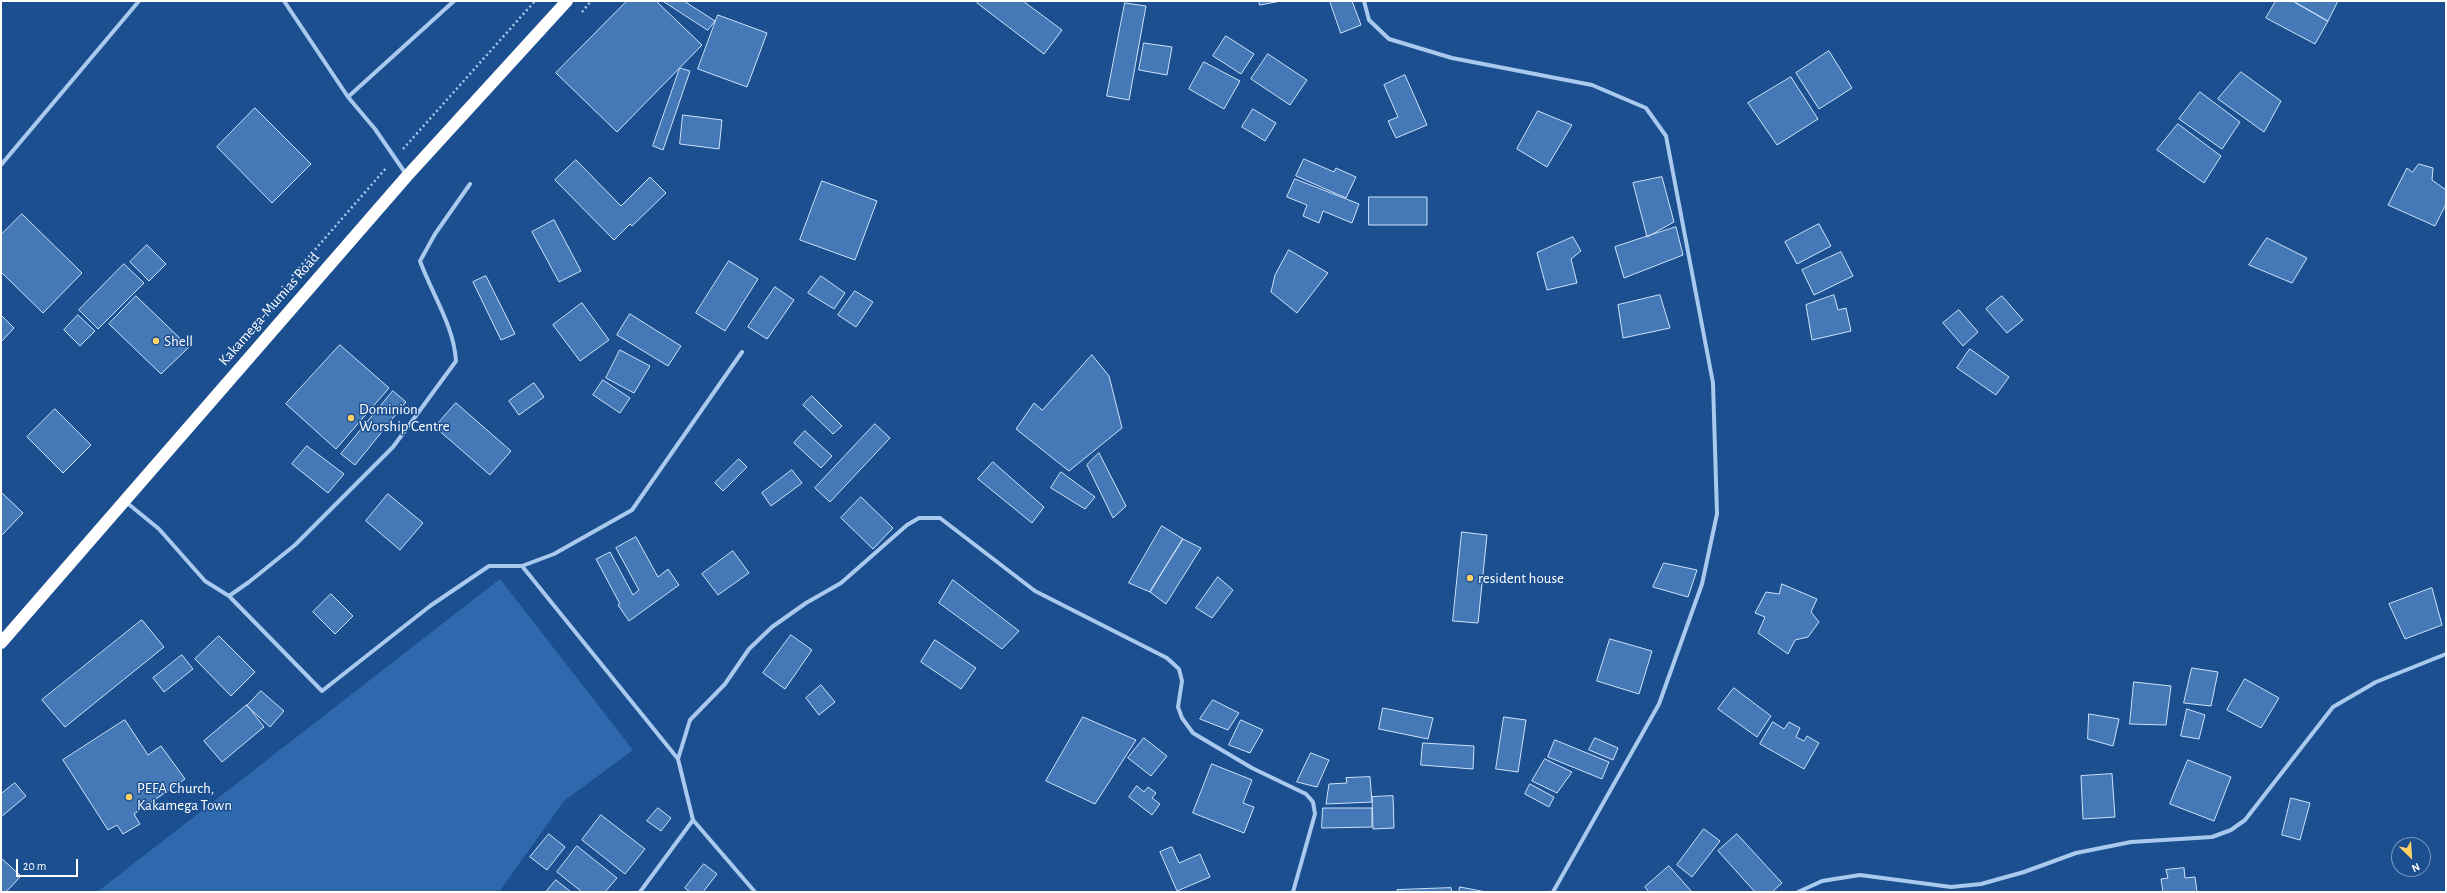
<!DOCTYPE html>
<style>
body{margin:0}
#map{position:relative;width:2447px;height:893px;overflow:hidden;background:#1b4f8f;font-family:"Alegreya Sans",sans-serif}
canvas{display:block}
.frame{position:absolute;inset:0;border:2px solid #fff;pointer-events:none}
.north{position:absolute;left:2391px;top:837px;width:40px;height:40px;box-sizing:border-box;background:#1b4f8f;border:1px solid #7695bc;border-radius:50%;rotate:155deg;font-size:11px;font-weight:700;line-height:16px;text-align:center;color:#fff}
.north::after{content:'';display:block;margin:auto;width:14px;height:18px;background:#ffd166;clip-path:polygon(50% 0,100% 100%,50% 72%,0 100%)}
.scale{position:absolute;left:16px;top:859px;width:62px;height:18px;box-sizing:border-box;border:2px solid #fff;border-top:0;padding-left:5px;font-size:12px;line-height:14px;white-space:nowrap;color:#fff;-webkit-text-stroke:3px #1b4f8f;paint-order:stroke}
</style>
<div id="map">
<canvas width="2447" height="893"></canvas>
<div class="frame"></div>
<div class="north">N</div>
<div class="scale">20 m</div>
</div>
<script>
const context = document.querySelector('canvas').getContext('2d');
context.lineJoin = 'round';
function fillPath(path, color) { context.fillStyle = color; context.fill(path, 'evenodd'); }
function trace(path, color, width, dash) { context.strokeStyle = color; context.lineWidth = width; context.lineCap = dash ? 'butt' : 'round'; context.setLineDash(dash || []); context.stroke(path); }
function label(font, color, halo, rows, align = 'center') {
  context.font = font + ' "Alegreya Sans",sans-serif'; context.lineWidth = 3; context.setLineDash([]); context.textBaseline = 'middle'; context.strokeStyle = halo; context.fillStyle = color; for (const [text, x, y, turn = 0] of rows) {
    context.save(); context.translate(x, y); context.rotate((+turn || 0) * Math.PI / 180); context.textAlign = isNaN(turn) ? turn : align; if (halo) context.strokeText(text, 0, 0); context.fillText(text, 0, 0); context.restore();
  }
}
fillPath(new Path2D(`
 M500,579L633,750L564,801L499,892H97Z`), '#2e69ad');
const building = new Path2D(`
 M627,1H656L702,45L617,132L556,73Z
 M663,1H684L715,21L708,30Z
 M979,1H1023L1062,30L1044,54L977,3Z
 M1259,1H1281L1260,5Z
 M1330,1H1352L1361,25L1341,33Z
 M2276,1H2293L2328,21L2315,44L2266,18Z
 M2293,1H2338L2328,21Z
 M1125,3L1146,6L1129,100L1107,96Z
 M718,15L767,33L747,87L698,69Z
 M1226,36L1254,54L1241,74L1213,56Z
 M1144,43L1172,47L1167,75L1139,70Z
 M1829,51L1852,88L1819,109L1796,73Z
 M1268,54L1307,80L1290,105L1251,79Z
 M1204,62L1240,81L1224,109L1189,89Z
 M680,68L690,71L663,150L653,146Z
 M2241,72L2281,101L2264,132L2218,99Z
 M1405,75L1427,125L1396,138L1388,121L1398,117L1384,85Z
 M1791,77L1818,119L1777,145L1748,103Z
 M2200,92L2240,122L2222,149L2179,119Z
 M255,108L311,164L272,203L217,147Z
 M1253,109L1276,123L1265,141L1242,127Z
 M1538,111L1572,125L1547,167L1517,149Z
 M683,115L722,120L719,149L680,144Z
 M2178,124L2221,156L2204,183L2157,150Z
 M1304,159L1334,172L1336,168L1356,177L1346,198L1296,176Z
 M576,160L621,206L650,177L666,193L632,226L630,224L614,240L555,180Z
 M2419,164L2433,168L2432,180L2446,190V204L2435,226L2388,205L2407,168L2412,172Z
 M1662,177L1674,222L1647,237L1633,183Z
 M1295,179L1359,204L1352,223L1323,211L1319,223L1303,216L1307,205L1287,197Z
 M822,181L877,201L855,260L800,240Z
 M1369,197H1427V225H1369Z
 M22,214L82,273L43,313L1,272V235Z
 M554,220L581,271L559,282L532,232Z
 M1819,224L1831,246L1797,264L1785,242Z
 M1676,227L1683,255L1624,278L1615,247Z
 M1573,237L1581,251L1571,259L1577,283L1547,290L1537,253Z
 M2267,238L2307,258L2292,283L2249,265Z
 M147,245L166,264L149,281L130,262Z
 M1289,250L1328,273L1297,313L1271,292L1275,275Z
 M1841,252L1853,276L1814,295L1802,270Z
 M729,261L758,279L725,331L696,313Z
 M124,264L144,283L98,329L79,310Z
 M486,276L515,334L501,340L473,282Z
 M821,276L845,293L834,309L808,293Z
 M775,287L794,300L767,339L748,327Z
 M855,291L873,302L856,327L838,315Z
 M1660,295L1670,328L1623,338L1618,305Z
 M1834,295L1838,310L1846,308L1851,331L1812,340L1806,305Z
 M136,296L189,347L161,374L109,324Z
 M2002,296L2023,320L2007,333L1986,309Z
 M582,303L609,340L580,361L553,325Z
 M1959,310L1978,332L1963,346L1943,323Z
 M630,314L681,346L668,366L617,335Z
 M1,315L14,328L1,342Z
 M78,315L95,331L80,346L64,330Z
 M340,345L389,388L336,449L286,404Z
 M1970,349L2009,377L1996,395L1957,368Z
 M620,350L650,366L634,393L606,378Z
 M1092,355L1109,376L1122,428L1069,471L1016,429L1034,403L1042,410Z
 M603,380L630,398L620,413L593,395Z
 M534,383L544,397L519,415L509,401Z
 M393,391L406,402L355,465L341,454Z
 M812,396L842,426L833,434L803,405Z
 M456,403L511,451L490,475L435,427Z
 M55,409L91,445L63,473L27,437Z
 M875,424L890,438L830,502L815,488Z
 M805,431L832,456L821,468L794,443Z
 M307,446L344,474L328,493L292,464Z
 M1099,453L1126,506L1113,518L1087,465Z
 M739,459L747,467L723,491L715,483Z
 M993,462L1044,507L1032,523L978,479Z
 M792,470L802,483L771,506L762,493Z
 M1061,472L1095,497L1085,509L1051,488Z
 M1,492L23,513L2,535L1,534Z
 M388,494L423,523L400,550L366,521Z
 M861,497L893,528L873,549L841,518Z
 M1162,526L1183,539L1150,592L1129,583Z
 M1462,532L1487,535L1478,623L1453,621Z
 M636,537L658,577L668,569L679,585L629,621L618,605L620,604L596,559L610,552L633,595L639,590L616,548Z
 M1183,539L1201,548L1166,604L1150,592Z
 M733,551L749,573L718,595L702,574Z
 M1664,563L1697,570L1688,597L1653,587Z
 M1218,577L1233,590L1212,618L1196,608Z
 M953,580L1019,631L1002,649L939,603Z
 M1782,584L1817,599L1811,612L1819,622L1808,637L1795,640L1788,654L1758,633L1765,617L1755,613L1766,592L1779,594Z
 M2432,588L2442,625L2405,639L2389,604Z
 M331,594L353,616L335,634L313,612Z
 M142,620L164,647L65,727L42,700Z
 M791,635L812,650L785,689L763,673Z
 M219,636L255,672L231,696L195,659Z
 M1610,639L1652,651L1639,694L1597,681Z
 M935,640L976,668L961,689L921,662Z
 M182,655L193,669L164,692L153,678Z
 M2192,668L2218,672L2211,706L2184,703Z
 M2245,679L2279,698L2261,728L2227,710Z
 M2134,682L2171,686L2166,725L2130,724Z
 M821,685L835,702L819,715L806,698Z
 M1734,688L1771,716L1757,737L1718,709Z
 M261,691L284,711L270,727L247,706Z
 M1213,700L1239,713L1228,730L1200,719Z
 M247,705L264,727L222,762L204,741Z
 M1383,708L1433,718L1428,739L1379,729Z
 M2187,709L2205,715L2199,739L2181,736Z
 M2089,714L2119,719L2113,746L2088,739Z
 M1083,717L1136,740L1095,804L1046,781Z
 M1504,717L1526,720L1518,772L1496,769Z
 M125,720L148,755L161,746L185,779L134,814L140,824L123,834L117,825L108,830L63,760Z
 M1241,720L1263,730L1250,753L1229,745Z
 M1773,722L1784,729L1789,722L1800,728L1796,737L1804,741L1807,736L1819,743L1804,769L1760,744Z
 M1144,738L1167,756L1151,776L1128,758Z
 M1595,738L1618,748L1613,760L1589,750Z
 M1555,740L1609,762L1602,779L1548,757Z
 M1423,743L1474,746L1473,769L1421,765Z
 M1311,753L1329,760L1317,787L1297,782Z
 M1545,759L1572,772L1557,793L1532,781Z
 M2188,760L2231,777L2214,821L2170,804Z
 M1212,764L1252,780L1243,803L1254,807L1244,833L1193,813Z
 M2112,774L2115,817L2083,819L2081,776Z
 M1370,777L1372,802L1326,804L1329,784L1347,783L1346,778Z
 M15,783L26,796L1,817V794Z
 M1530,784L1554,797L1549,807L1525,794Z
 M1137,786L1144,792L1148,787L1156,793L1152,798L1160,804L1152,815L1129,797Z
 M1393,796L1394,828L1373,829L1372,797Z
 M2291,798L2310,803L2300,840L2282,835Z
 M658,808L671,818L661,831L647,821Z
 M1323,808H1372V827L1322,828Z
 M601,815L645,849L625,874L582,840Z
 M1704,829L1720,841L1692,877L1677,865Z
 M549,834L565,847L547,870L530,857Z
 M1737,834L1782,883L1772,892H1755L1718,851Z
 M577,846L617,878L605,892H582L557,872Z
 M1172,847L1179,863L1200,854L1210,877L1177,891L1160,852Z
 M1,858L21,876L6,892H1Z
 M704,864L717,874L703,892H690L685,888Z
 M1669,866L1692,892H1649L1645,887Z
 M2184,868L2185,878L2195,877L2197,892H2163L2161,879L2168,878L2166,870Z
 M556,880L571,892H546Z
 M1460,887L1486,892H1459Z
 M1451,888L1452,892H1397V890Z`);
fillPath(building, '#4478b7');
trace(building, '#cfe3fa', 1);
trace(new Path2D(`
 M582,12L591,1
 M403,149L535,1
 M292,276L387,167`), '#a9c9ee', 2.5, [2, 3]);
trace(new Path2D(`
 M284,1L348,97L375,129L406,174
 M1364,1L1369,20L1389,39L1452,58L1592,85L1646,108L1666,136L1713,383L1717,514L1702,584L1659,704L1553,892
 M348,97L454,1
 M1,165L139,1
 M126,502L159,529L205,581L229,596L249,582L295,545L393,447L456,361C454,326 432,294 420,261L435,234L470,184
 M522,566L678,759L693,820L640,892
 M229,596L322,691L430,606L489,566H522L554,554L632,510L742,352
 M678,759L690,720L725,684L749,649L772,627L806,603L841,583L907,525L919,518H940L1035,591L1167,658L1179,669L1182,681L1178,707L1182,718L1193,733L1252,768L1306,794L1313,802L1315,814L1293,892
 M693,820L755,892
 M1798,892L1822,881L1860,875L1951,887L1981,884L2024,872L2076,853L2131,842L2212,837L2231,830L2245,820L2333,707L2376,682L2446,654`), '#a9c9ee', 4);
trace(new Path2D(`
 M1,643L407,176L567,1`), '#fff', 12);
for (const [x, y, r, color] of [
 [156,341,4,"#ffd166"],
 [351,418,4,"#ffd166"],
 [1470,578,4,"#ffd166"],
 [129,797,4,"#ffd166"]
]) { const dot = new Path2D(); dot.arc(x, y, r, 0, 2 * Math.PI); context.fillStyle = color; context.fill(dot); trace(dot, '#1b4f8f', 1.5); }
label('15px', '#fff', '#1b4f8f', [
 ["Kakamega-Mumias Road",269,309,-49]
]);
label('15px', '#fff', '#1b4f8f', [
 ["Shell",164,341],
 ["Dominion",359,409],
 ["Worship Centre",359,426],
 ["resident house",1478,578],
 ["PEFA Church,",137,788],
 ["Kakamega Town",137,805]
], 'left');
</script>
